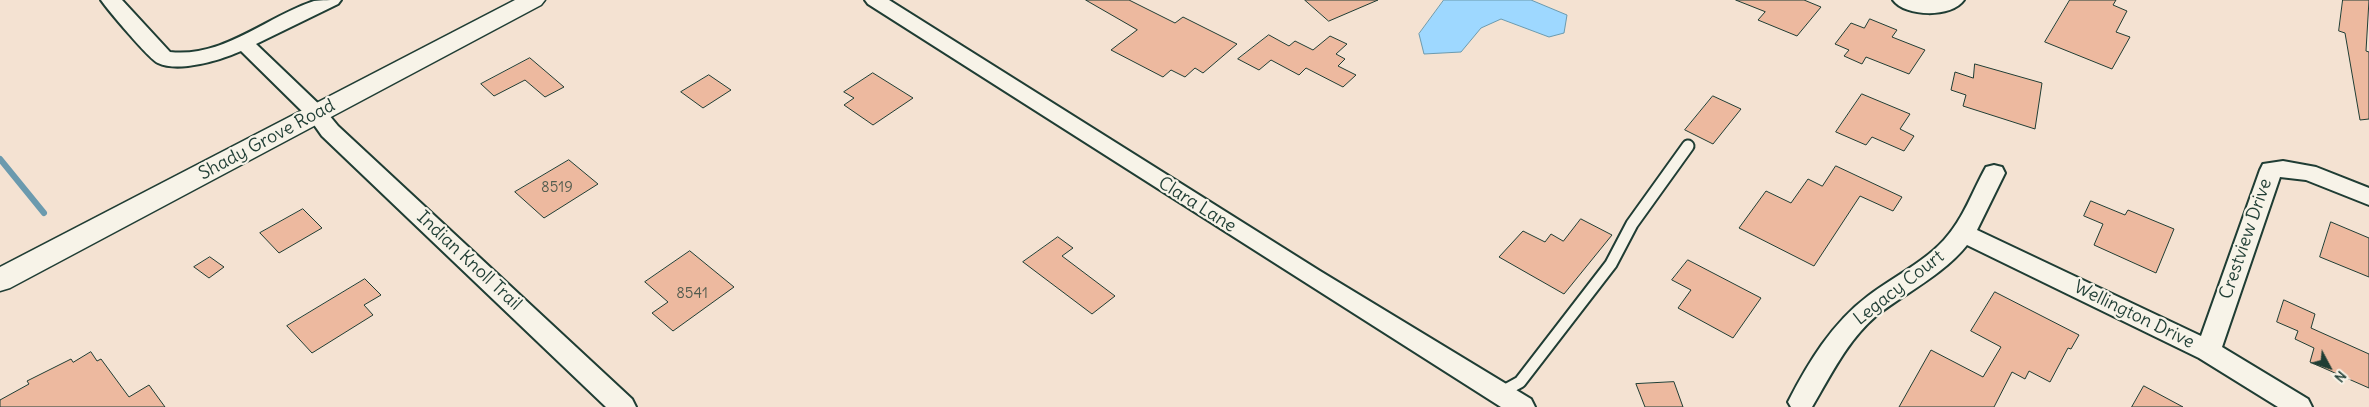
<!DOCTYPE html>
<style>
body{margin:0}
#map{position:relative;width:2369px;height:407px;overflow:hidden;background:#f4e2d2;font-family:Delius,sans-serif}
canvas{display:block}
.north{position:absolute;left:2304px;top:342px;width:50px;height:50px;-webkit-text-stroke:4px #f7f3e8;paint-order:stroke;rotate:130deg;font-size:14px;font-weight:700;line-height:20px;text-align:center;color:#1f3d34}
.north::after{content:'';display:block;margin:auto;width:18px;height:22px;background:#1f3d34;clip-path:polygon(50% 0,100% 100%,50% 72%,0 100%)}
</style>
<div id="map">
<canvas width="2369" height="407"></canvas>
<div class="north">N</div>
</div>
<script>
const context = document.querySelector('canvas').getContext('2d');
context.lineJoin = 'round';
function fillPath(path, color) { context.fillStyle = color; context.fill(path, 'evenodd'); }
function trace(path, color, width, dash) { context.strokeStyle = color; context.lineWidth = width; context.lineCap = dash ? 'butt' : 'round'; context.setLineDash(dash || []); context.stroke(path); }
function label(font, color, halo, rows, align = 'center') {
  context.font = font + ' Delius,sans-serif'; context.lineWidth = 4.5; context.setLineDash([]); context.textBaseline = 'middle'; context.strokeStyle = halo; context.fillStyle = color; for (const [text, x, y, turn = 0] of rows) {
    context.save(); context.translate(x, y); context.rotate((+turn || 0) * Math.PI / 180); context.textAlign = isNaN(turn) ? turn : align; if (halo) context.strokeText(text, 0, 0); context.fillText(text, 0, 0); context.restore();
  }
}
const water = new Path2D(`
 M1444,0H1531L1567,15L1564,33L1549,37L1501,19L1481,28L1461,52L1424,54L1419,34Z`);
fillPath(water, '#9ed8ff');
trace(water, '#6b9aae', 1);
trace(new Path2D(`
 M0,159L44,213`), '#6b9aae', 6);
const building = new Path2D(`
 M1086,0H1129L1175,23L1183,17L1237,44L1203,73L1195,68L1185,77L1171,70L1163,77L1111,50L1137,30Z
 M1305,0H1378L1329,21Z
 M1736,0H1804L1821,7L1797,36L1758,20L1765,12Z
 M2070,0H2116L2113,5L2127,11L2116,32L2130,37L2112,69L2045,42Z
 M2343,0H2369L2366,51L2369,52V119L2360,120L2345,33L2339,31Z
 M1870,19L1897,30L1892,37L1925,50L1909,74L1866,57L1862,64L1844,56L1849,50L1835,44L1851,23L1864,28Z
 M1269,35L1289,46L1295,41L1313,50L1330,36L1347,44L1336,54L1345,59L1338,66L1356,75L1343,87L1306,68L1299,75L1271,60L1259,70L1238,59Z
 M530,58L564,87L545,97L525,80L494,96L481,84Z
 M1975,64L2042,83L2035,129L1963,106L1966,95L1951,90L1955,72L1973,78Z
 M873,73L913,98L873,125L844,105L854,98L844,92Z
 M709,75L731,90L703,108L681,92Z
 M1862,94L1910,114L1900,129L1914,136L1904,151L1872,137L1866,145L1836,132Z
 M1713,96L1741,109L1713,144L1685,130Z
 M569,160L598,184L544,218L515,192Z
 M1836,166L1902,197L1893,211L1860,196L1814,266L1739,228L1766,191L1791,203L1808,179L1822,186Z
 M2091,201L2125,215L2128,210L2174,229L2156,273L2094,245L2103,224L2084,216Z
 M303,209L322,228L279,253L260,233Z
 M1581,219L1612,235L1564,294L1499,257L1523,231L1545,242L1551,234L1563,241Z
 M2331,222L2369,238V277L2320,257Z
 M1058,237L1073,248L1062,256L1115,296L1092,314L1023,262Z
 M690,251L734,287L673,331L652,313L668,302L645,282Z
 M210,257L224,267L209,278L194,267Z
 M1688,260L1761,298L1733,338L1678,308L1691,290L1672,280Z
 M365,279L381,295L364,305L373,315L312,353L287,326Z
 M1995,292L2079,335L2071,349L2068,348L2050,382L2029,371L2025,379L2012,372L1994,407H1899L1931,350L1983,377L2001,347L1971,331Z
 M2284,300L2315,314L2311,328L2369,354V388L2310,362L2314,348L2295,339L2298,331L2277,322Z
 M91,352L97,361L101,359L129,397L149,385L165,407H0V400L29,384L27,381L71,359L73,362Z
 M1674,382L1683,407H1645L1636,384Z
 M2144,386L2183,407H2132Z`);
fillPath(building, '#edb99f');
trace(building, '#1f3d34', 1);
const lane = new Path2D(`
 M1500,393L1520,382L1611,264L1632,224L1688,146`);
const street = new Path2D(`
 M101,0H122L170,52C223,58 266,17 314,1C321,0 332,0 341,0L338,4L256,44L324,109L338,126L632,399L636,407H606L322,136L310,119L241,51C221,60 179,73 158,63C149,59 108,10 101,0Z
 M865,0H889L1320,271L1531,399L1535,407H1501L868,4Z
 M1893,0H1964C1952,18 1905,17 1893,0Z
 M2283,161L2316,167L2369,188V205L2306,180L2280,177L2222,347L2308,399L2312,407H2278L2199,358L1967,245C1942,276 1906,292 1876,316C1847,341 1831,375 1812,407H1791L1788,402C1808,363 1832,323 1868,296C1893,277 1923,263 1944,240C1964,218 1972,192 1986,167L1994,165L2002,167L2005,173L1977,230L2201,336L2260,170L2263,164Z`);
const secondary = new Path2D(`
 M515,0H545L541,5L10,288L0,291V267Z`);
trace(lane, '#1f3d34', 15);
trace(street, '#1f3d34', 4);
trace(secondary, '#1f3d34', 3);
trace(lane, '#f7f3e8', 11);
fillPath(street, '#f7f3e8');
fillPath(secondary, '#f7f3e8');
label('15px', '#525c4f', null, [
 ["8519",557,188],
 ["8541",692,294]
]);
label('18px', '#1f3d34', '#f7f3e8', [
 ["Shady Grove Road",267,140,-28],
 ["Clara Lane",1197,205,32],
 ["Crestview Drive",2246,239,-71],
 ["Indian Knoll Trail",469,261,43],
 ["Legacy Court",1899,288,-38],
 ["Wellington Drive",2134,315,26]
]);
</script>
